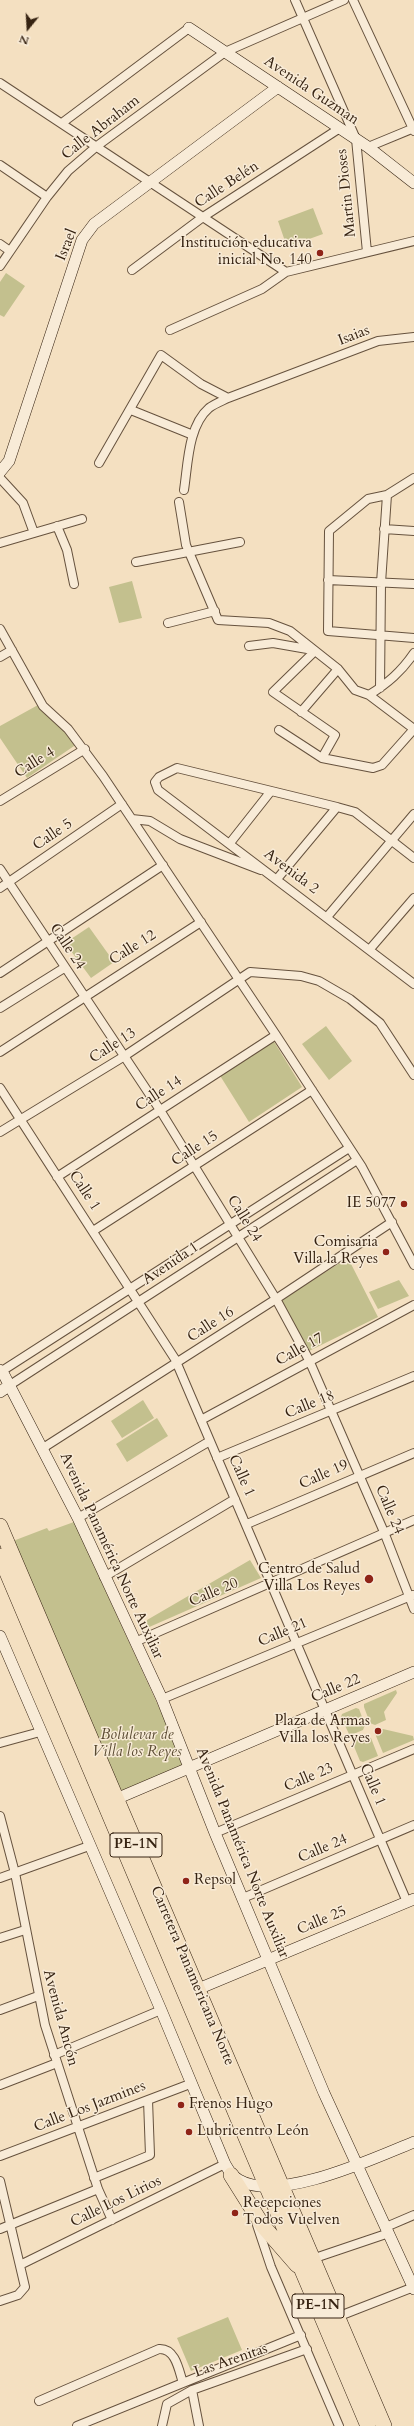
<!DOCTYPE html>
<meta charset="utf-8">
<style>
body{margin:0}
#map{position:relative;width:414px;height:2426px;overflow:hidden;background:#f4e0c1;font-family:Cardo,serif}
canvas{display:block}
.north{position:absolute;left:8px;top:8px;width:40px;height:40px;-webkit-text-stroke:3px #f8ebd7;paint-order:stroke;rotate:198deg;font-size:11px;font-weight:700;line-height:16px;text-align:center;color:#362312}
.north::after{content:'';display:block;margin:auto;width:14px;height:18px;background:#362312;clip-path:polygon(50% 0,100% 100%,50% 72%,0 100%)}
</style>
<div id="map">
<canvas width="414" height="2426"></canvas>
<div class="north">N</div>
</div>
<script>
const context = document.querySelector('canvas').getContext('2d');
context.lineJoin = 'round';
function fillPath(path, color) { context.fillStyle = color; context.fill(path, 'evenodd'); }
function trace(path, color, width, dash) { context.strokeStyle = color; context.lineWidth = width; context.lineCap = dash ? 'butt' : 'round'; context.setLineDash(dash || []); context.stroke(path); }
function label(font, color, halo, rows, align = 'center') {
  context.font = font + ' Cardo,serif'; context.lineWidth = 3; context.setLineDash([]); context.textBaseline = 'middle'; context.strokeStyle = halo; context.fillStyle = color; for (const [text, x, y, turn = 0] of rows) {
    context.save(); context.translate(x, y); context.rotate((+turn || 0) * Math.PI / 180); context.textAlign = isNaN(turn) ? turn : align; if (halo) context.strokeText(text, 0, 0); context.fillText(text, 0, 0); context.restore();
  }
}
fillPath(new Path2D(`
 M313,208L323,234L287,247L278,221Z
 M6,273L25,286L4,317L0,315V282Z
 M132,581L142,618L119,623L109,587Z
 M38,705L77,744L27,778L0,738V726Z
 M89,927L114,962L91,978L65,943Z
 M326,1026L352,1061L329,1080L302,1044Z
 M273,1040L302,1087L249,1122L219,1074Z
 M348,1258L378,1317L307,1352L281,1300Z
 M399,1280L409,1296L378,1309L369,1292Z
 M143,1400L154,1418L122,1438L111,1421Z
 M157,1418L168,1436L127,1462L116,1444Z
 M74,1522L184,1762L183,1766L118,1793L13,1541L47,1528L49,1531Z
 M250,1560L261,1578L147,1628V1620Z
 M396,1690L397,1693L384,1712L386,1720L375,1725L370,1723L364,1707V1704Z
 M356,1708L359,1709L365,1725L363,1730L351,1735L349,1734L341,1717L342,1714Z
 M383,1729L413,1736L414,1740L383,1753L376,1736L378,1731Z
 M366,1736L371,1738L378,1756L363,1762L360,1761L353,1744L354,1740Z
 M228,2317L242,2350L191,2371L177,2338Z`), '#c3c08e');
const street = new Path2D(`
 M295,0L356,139L367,252
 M353,0L414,131
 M0,83L286,272
 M62,123L189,28
 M368,147L414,128
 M0,165L47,197
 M0,244L10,251
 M0,266L47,197L68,171L97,146L225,52L344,0
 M132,270L203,217L340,128
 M170,330L262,289L286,272L414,241
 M131,410L193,435
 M99,463L161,355L201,384L228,398L378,341L414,337
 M0,478L23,503L34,533
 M414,478L387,495L368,499L329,531L328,631L414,638
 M184,490C188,464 188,426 209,408C214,404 222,401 228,398
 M179,502L186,545L218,620L269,623L290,631L338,669L355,690L369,695L414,729
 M57,526L67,550L74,584
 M384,529L414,531
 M0,543L82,519
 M136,562L240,542
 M328,580L414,584
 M168,623L215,611
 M0,629L43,706L68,729L103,776L276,1035L362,1167L414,1265
 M249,646L273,643L313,650
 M315,651L273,692L335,735L322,758
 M0,657L12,650
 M380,688L381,583L387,495
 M369,695C388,683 401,672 414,653
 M301,712L338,669
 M279,730L322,758L373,768L382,765L414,729
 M0,801L85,749
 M132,819L150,821L180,839L261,870
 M230,843L271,791
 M414,858L355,812L337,807L177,768L159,777L155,782L158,790L414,984
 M0,869L160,1110L276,1299L309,1360L384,1532L414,1609
 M277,879L337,807
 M0,888L122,804
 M327,917L414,814
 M370,949L414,898
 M0,973L163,865
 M0,1008L64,968
 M0,1052L201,922
 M0,1088L175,1359L407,1902
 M0,1132L123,1057L250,972L301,976L319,981L350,999L380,1023L414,1075
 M57,1177L276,1035
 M93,1231L312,1090
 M0,1369L2,1371L349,1148
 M10,1385L357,1160
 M201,1420L414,1305
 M43,1448L276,1299L392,1222
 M217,1458L414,1376
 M78,1518L210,1441
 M247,1524L414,1453
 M104,1577L235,1499
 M135,1642L414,1520
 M162,1699L413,1595
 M0,1743L40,1732
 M0,1816L15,1873L45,2025L98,2189L112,2220
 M215,1833L414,1749
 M0,1878L89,1846
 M243,1898L414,1825
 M0,1938L25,1930
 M0,2010L38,1996
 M54,2055L161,2010
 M0,2085L57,2063
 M0,2156L190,2084
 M94,2178L150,2155L148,2100
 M0,2181L25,2287L18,2295L0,2301
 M257,2225L271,2267L339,2426
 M386,2227L414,2215
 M0,2229L98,2189
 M312,2259L389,2233
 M20,2265L225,2164
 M337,2317L414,2287
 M192,2390L199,2426
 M39,2401L159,2349C176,2348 179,2371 183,2383
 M77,2426L301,2335
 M162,2426L167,2404L192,2390L307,2349`);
const secondary = new Path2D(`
 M189,28L368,147L414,183
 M0,472L9,461L82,240L94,224L278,87
 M0,1372L2,1371L78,1518L162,1699L215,1833L324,2093L414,2289
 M0,1392L10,1385
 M0,1636L161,2010L225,2164C229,2171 232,2176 239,2180C279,2203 374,2158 414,2142
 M116,1799L414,1672
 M198,1989L414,1899`);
const highway = new Path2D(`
 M0,1526L384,2426
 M0,1556L368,2426
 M231,2175L263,2226L297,2265`);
trace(street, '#66523e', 10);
trace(secondary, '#362312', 12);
trace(highway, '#362312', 16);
trace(street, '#f8ebd7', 8);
trace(secondary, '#f8ebd7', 11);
trace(highway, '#f4e0c1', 15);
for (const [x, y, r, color] of [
 [320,253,4,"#8f2418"],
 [404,1204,4,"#8f2418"],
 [386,1252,4,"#8f2418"],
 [369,1579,5,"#8f2418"],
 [378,1731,4,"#8f2418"],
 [186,1881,4,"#8f2418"],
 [181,2105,4,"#8f2418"],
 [189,2132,4,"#8f2418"],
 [235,2213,4,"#8f2418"]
]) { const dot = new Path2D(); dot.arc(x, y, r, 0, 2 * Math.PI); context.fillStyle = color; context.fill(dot); trace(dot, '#f8ebd7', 1.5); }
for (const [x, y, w] of [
 [136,1845,52],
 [318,2306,52]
]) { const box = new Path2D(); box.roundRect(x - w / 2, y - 12, w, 24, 3); context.fillStyle = '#f8ebd7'; context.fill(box); trace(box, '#362312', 1); }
label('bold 14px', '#362312', null, [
 ["PE-1N",136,1845],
 ["PE-1N",318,2306]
]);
label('15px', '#362312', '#f8ebd7', [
 ["Avenida Guzman",311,91,34],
 ["Calle Abraham",101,128,-38],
 ["Calle Belén",227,185,-33],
 ["Martin Dioses",347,193,-96],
 ["Israel",67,245,-68],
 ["Isaias",354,336,-21],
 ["Calle 4",35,763,-32],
 ["Calle 5",53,835,-34],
 ["Avenida 2",291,872,37],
 ["Calle 24",67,947,56],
 ["Calle 12",133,948,-32],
 ["Calle 13",113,1046,-33],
 ["Calle 14",159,1094,-33],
 ["Calle 15",195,1149,-33],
 ["Calle 1",84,1191,57],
 ["Calle 24",244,1219,58],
 ["Avenida 1",171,1264,-34],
 ["Calle 16",211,1325,-33],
 ["Calle 17",300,1350,-29],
 ["Calle 18",310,1405,-22],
 ["Calle 19",324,1475,-24],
 ["Calle 1",241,1476,66],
 ["Calle 24",389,1510,67],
 ["Avenida Panamérica Norte Auxiliar",111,1556,65],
 ["Calle 20",214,1593,-23],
 ["Calle 21",283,1633,-23],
 ["Calle 22",336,1689,-23],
 ["Calle 23",309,1778,-23],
 ["Calle 1",372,1785,67],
 ["Calle 24",323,1849,-23],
 ["Avenida Panamérica Norte Auxiliar",242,1853,68],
 ["Calle 25",322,1921,-23],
 ["Carretera Panamericana Norte",192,1976,67],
 ["Avenida Ancón",60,2018,75],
 ["Calle Los Jazmines",90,2107,-21],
 ["Calle Los Lirios",116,2202,-26],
 ["Las Arenitas",231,2361,-19]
]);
label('15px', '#362312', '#f8ebd7', [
 ["Institución educativa",312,244],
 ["inicial No. 140",312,261],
 ["IE 5077",396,1204],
 ["Comisaria",378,1243],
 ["Villa la Reyes",378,1260],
 ["Centro de Salud",360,1570],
 ["Villa Los Reyes",360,1587],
 ["Plaza de Armas",370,1722],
 ["Villa los Reyes",370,1739],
 ["Repsol",194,1881,"left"],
 ["Frenos Hugo",189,2105,"left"],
 ["Lubricentro León",197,2132,"left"],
 ["Recepciones",243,2204,"left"],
 ["Todos Vuelven",243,2221,"left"]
], 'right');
label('italic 15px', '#594a31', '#f8ebd7', [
 ["Bolulevar de",137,1736],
 ["Villa los Reyes",137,1753]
]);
</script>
